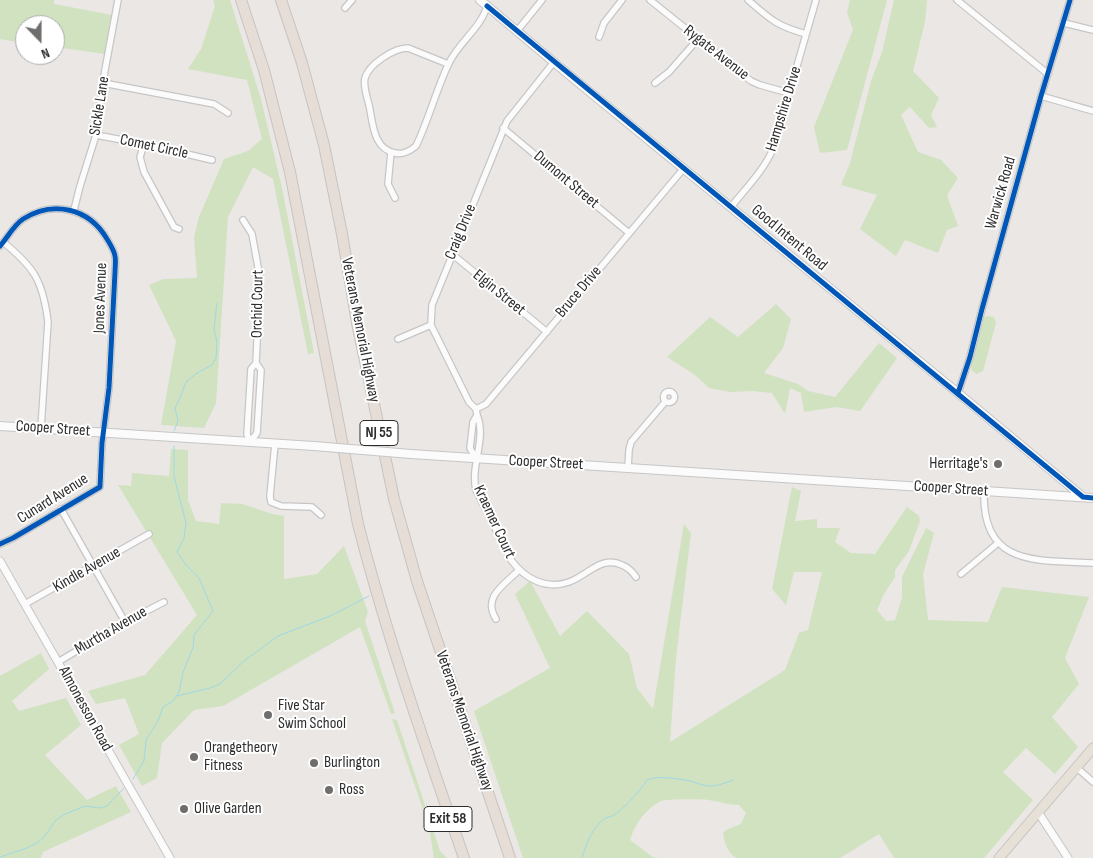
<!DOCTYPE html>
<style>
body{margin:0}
#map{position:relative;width:1093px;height:858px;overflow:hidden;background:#eae7e4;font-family:"Sofia Sans Condensed",sans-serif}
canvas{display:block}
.north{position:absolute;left:15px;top:15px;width:50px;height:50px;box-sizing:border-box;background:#fff;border:1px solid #ababab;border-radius:50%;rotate:158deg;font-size:14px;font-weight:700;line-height:20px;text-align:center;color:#2d2d2d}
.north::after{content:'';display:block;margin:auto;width:18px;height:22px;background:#6f6e6d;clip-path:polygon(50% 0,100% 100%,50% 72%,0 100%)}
</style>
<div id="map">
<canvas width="1093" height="858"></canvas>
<div class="north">N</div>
</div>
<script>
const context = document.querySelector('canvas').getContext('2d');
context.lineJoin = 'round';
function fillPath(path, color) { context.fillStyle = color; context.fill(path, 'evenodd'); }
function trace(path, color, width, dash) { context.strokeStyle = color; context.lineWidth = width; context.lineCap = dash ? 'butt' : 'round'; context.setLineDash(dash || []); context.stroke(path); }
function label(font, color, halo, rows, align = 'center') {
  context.font = font + ' "Sofia Sans Condensed",sans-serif'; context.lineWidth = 4; context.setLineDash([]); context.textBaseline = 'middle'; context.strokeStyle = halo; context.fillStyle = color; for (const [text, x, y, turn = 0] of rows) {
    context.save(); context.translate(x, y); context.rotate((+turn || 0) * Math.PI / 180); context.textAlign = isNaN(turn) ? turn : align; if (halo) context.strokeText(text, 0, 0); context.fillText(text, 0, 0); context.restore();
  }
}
fillPath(new Path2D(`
 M0,0H54V4L112,15L105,54L55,47V25H25V43L0,39Z
 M213,0H230L261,99L282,188L314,353L308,354L273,179L253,167L228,217L216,403L204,428L161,425L176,341L149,285L164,279L197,278L194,237L199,217L224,159L248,151L262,139L247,80L188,69L201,49L215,6Z
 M850,0H887L847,150L820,153L814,127L853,30L847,12Z
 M894,0H927L925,22L913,71L939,98L931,115L937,127L929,128L910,107L901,115L918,152L941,160L958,178L947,195L958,226L947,230L938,253L905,240L896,256L860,229L877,195L841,185L850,163L871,81L882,52Z
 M776,304L791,319L783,348L764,373L798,384L808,391L835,397L879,343L897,358L860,411L836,407L804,412L801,393L790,388L785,414L772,393L752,391L730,392L709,388L695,375L667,357L710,317L738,337Z
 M986,316L994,317L996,323L983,371L977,374L972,371L971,364L983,319Z
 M171,449L188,450V500L196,521L219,524L221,503L243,504L272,514L284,516V579L317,574L344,546L368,612L365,621L395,713L391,714L360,627L223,706L194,710L162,743L157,778L142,786L119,745L139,734L125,698L96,704L88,691L145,675L197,615L118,485L131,486L132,473L169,476Z
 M792,487L801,491L795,521L817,519V528H840L835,542L851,553L875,554L907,507L919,516L920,521L909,551L895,570V577L884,594L877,610L886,621L895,620L902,598V577L926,528L934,533L923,574L928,620L988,622L1002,587L1089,597L1065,658L1079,684L1052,717L1078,747L1055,774L1026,748L1003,772L1033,800L984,858H894L879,834L840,858H736C727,851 725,845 723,833L728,829L741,824L746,813L739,805C727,805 719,801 708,800C701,799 666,799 661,801C645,809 635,824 630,840L653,857L658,858H523L474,711L550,668L515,594L530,581L560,636L587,611L629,654L637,688L653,709L684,524L691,533L676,658L670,742L785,670L799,633L808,630L822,572H794L786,605L772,589Z
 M41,653L49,669L12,701L19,711L66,698L81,725L45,755L87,800L116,786L131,812L43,852L41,858H0V676Z
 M392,719L397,720L440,851L447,858H434L429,827Z`), '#d1e2c0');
trace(new Path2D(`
 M174,431L178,421L175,408L180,398L186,382L197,373L212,365L216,358L217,342L214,329L217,303
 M177,696L210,688L220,684L244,661L278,636L330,616L369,596
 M133,779L144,761L146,740L158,721L163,707L173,701L179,692L183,672L193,648L194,635L213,611L199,578L186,565L177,552L184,538L186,523L174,476V446
 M0,857L27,848L37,843L44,837L56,820L63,815L85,806L100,808L107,806L124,788
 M582,858C586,845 592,828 603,820C606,817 611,817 614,815C627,806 638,793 647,780C658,775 679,779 691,781C697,783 703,786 710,786C718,786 725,783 733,780`), '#9fd8e4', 1);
const minor = new Path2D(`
 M650,0L751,81L760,85L789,93
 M748,0C771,20 777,26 806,34
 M957,0L1048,74
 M345,8L352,0
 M1064,23L1093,30
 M517,31L542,0
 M599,37L604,23L622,0
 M448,64L408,48C394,48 369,64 365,78C363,86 367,97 369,105C373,123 373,149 395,153C403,155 410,151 416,146C429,119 436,90 449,63C459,42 481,28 487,6
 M103,83L214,104L228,113
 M655,83L669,72L698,39
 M1041,96L1093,111
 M503,128L629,233
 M96,135L144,144L212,160
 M144,144L140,157L144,172L174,227L179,229
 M391,152L388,184L395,198
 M731,207C746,188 764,170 773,149L816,0
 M74,210L80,186L96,135L105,70L118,0
 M243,220L252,234L260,278L256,363L251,369L247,434L250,442
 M3,242C34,267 43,281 48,322L41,428
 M0,246C8,237 13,226 23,219C53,200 89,208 107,239C110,244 114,250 115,256C116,261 115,267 115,272L109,388L102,443L100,487L13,538L0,544
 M452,254L547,332
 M398,339L431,325
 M663.5 397a5.5 5.5 0 1 1 11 0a5.5 5.5 0 1 1-11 0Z
 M958,393L970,357L982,309L1041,96L1070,0
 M476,409L469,402L431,325L432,305L507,121L554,62
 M477,415C487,439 470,465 476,490L511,560C525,579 546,590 569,582C587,576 601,555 622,565C629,568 632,571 636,577
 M250,442L257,433L261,370L256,363
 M275,444L270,496L271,502L281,506L312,507L321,515
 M476,459L470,448L473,422L477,415L476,409L486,404L684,168
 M628,468L629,450L631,442L665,402
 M984,492C982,567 1037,560 1093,563
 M61,509L125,622
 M961,574L998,543
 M25,604L149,534
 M496,619C482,597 504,585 519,570
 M58,662L125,622L164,602
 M1076,767L1093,782`);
const tertiary = new Path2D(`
 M0,561L170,858
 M1038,812L1068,858`);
const secondary = new Path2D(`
 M480,0L574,79L958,393L1083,497
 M0,426L314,446
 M411,454L1093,498`);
const primary = new Path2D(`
 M999,858L1093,748`);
const motorway = new Path2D(`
 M241,0L264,70L290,172L358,524C387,637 426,748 464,858
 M281,0L302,63L324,145L342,234L357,323L394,499L417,581L510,858`);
trace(minor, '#c7c6c7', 8);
trace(tertiary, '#c7c6c7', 9);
trace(secondary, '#c7c6c7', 10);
trace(primary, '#c6c4c3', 11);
trace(motorway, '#c6c4c3', 12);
trace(minor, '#fcfbfb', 5.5);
trace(tertiary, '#fcfbfb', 7);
trace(secondary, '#fcfbfb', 8);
trace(primary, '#e6e0d6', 9);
trace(motorway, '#e7ddd7', 10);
const secondaryBridge = new Path2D(`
 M314,446L411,454`);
trace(secondaryBridge, '#c7c6c7', 10, []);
trace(secondaryBridge, '#fcfbfb', 8);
trace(new Path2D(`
 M487,6C685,170 885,332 1083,497L1093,498
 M0,246C8,237 13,226 23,219C53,200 89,208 107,239C110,244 114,250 115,256C116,261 115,267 115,272L109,388L102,443L100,487L13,538L0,544
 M958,393L970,357L982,309L1041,96L1070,0`), '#0057b8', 5);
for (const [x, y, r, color] of [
 [998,464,5,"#6f6e6d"],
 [268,715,5,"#6f6e6d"],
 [194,757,5,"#6f6e6d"],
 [314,763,5,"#6f6e6d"],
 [329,790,5,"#6f6e6d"],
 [184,809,5,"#6f6e6d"]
]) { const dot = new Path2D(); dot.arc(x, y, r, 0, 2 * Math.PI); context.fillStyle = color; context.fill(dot); trace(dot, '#fff', 2); }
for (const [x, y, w] of [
 [379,433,38],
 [448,819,48]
]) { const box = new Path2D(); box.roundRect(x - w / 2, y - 12.5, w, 25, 4); context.fillStyle = '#fff'; context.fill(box); trace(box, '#2d2d2d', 1); }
label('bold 15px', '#2d2d2d', null, [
 ["NJ 55",379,433],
 ["Exit 58",448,819]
]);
label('16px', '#2d2d2d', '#fff', [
 ["Rygate Avenue",716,53,38],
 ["Sickle Lane",100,106,-81],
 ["Hampshire Drive",784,109,-73],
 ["Comet Circle",154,147,12],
 ["Dumont Street",566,180,40],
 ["Warwick Road",1001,193,-74],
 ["Craig Drive",461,232,-68],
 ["Good Intent Road",789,238,40],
 ["Bruce Drive",579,292,-50],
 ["Elgin Street",499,293,39],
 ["Jones Avenue",101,298,-88],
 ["Orchid Court",258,304,-89],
 ["Veterans Memorial Highway",360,330,79],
 ["Cooper Street",53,429,4],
 ["Cooper Street",546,463,3],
 ["Cooper Street",951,489,4],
 ["Cunard Avenue",53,499,-32],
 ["Kraemer Court",494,522,65],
 ["Kindle Avenue",87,570,-30],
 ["Murtha Avenue",111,631,-30],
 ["Almonesson Road",85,709,61],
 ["Veterans Memorial Highway",464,721,71]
]);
label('16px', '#2d2d2d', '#fff', [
 ["Herritage's",988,464,"right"],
 ["Five Star",278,706],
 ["Swim School",278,724],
 ["Orangetheory",204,748],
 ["Fitness",204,766],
 ["Burlington",324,763],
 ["Ross",339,790],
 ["Olive Garden",194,809]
], 'left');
</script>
